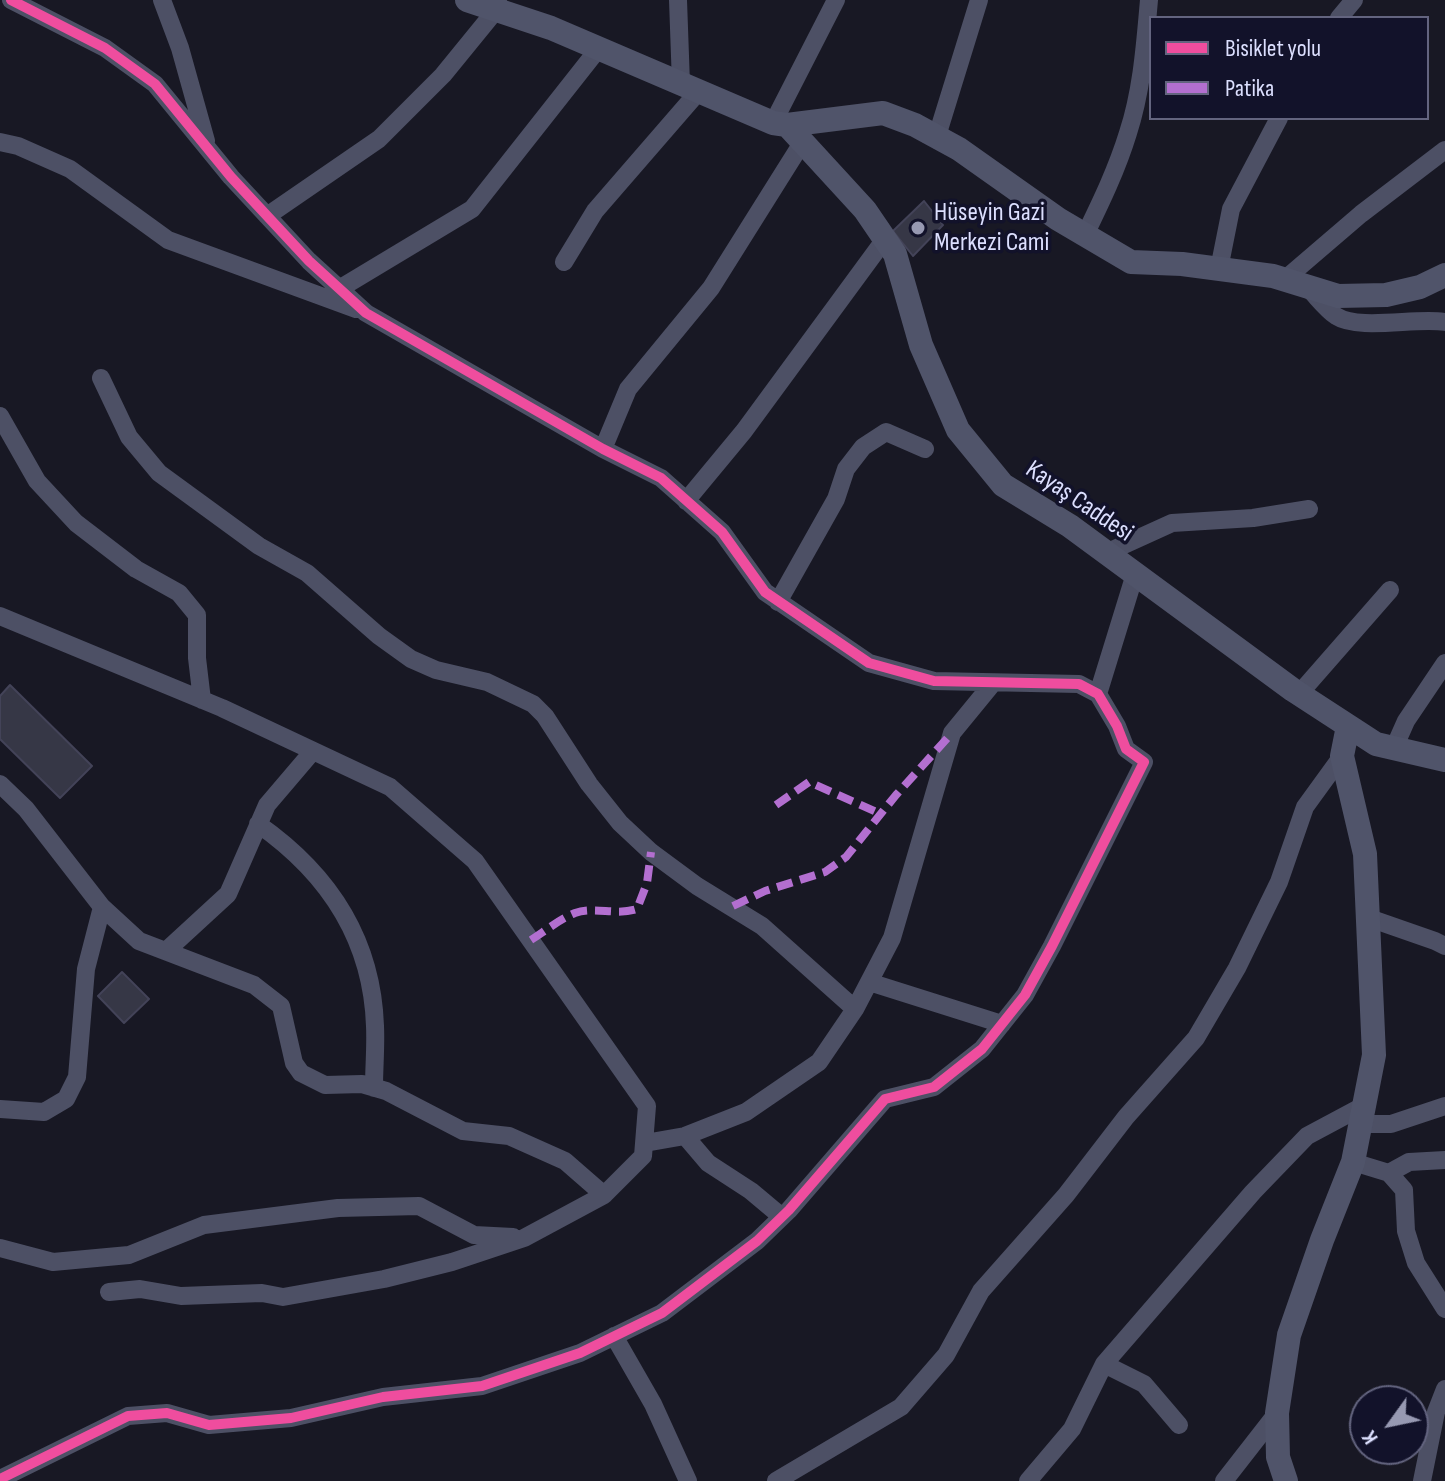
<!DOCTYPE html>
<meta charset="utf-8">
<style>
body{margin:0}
#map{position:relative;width:1445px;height:1481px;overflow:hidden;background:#181824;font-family:"Sofia Sans Condensed",sans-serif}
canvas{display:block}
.legend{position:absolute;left:1149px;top:16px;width:280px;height:104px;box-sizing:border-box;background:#12122a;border:2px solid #63647f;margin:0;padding:10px 14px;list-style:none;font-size:24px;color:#dcdffe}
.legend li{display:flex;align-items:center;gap:16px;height:40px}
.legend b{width:40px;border:2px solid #63647f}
.north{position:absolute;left:1349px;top:1385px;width:80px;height:80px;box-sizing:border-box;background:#12122a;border:2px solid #63647f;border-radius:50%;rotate:237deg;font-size:22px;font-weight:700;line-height:32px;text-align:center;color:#dcdffe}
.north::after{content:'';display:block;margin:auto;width:28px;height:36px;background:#9799b2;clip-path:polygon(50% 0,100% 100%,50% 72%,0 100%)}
</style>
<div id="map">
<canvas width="1445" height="1481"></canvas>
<ul class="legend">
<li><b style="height:10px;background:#ef4d9e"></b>Bisiklet yolu</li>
<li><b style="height:10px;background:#b36fd0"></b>Patika</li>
</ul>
<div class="north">K</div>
</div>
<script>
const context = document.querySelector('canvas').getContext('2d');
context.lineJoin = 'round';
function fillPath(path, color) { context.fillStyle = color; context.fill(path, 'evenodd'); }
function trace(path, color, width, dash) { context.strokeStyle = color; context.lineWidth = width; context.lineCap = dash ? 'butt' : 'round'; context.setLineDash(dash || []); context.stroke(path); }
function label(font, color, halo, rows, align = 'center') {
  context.font = font + ' "Sofia Sans Condensed",sans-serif'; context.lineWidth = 7; context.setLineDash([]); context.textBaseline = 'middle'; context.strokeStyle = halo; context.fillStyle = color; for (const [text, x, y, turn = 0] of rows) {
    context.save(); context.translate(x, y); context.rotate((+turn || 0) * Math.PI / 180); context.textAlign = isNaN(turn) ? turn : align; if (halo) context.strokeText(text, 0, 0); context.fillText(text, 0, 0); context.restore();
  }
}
const building = new Path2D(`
 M924,201L943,225L913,256L893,231Z
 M10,685L92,766L60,798L0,739V696Z
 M122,972L149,999L124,1023L98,996Z`);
fillPath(building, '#363746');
trace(building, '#434358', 2);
trace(new Path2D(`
 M162,0L180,48L206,141
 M678,0L681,84
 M1339,18L1354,0
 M773,123L836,0
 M937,136L979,0
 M0,142L18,146L70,169L168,240L356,309
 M267,216L379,139L443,75L496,10L498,0
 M1085,235C1101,202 1117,169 1128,133C1142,90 1145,45 1149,0
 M564,262L595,211L699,91
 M1219,269L1231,209L1279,118
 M1284,280L1361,214L1445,150
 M339,289L472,209L599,48
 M1309,289C1317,297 1326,309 1336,316C1359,331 1417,317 1445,322
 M101,378L129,437L159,473L259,546L307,573L379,636L411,659L436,670L487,682L533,704L545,716L589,784L620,823L651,852L697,886L762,926L855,1009
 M0,416L37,481L76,523L136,569L179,593L197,615V658L202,700
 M603,449L628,389L711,288L802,143
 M686,501L744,431L885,239
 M1106,553L1172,523L1253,518L1309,509
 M778,602L836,499L846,469L863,447L886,432L925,449
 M0,616L222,708L390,787L475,861L647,1106L643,1156L604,1195L524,1238L452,1262L384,1279L283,1297L262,1293L181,1296L140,1289L109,1292
 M1098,694L1135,574
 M1299,694L1390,590
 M1394,748L1406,721L1445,663
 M0,784L26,809L102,907L139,941L254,985L281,1006L294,1063L301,1073L325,1085L362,1084L386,1091L463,1131L509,1136L565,1161L604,1195
 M258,824C328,873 372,938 375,1026C376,1046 374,1067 374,1088
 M1369,918L1435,941L1445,946
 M166,951L228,894L267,805L313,751
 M869,982L1002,1024
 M0,1109L44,1112L66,1099L77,1077L86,969L102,907
 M1361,1124H1391L1445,1106
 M685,1136L708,1163L751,1191L782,1217
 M645,1143L685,1136L746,1112L819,1062L855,1009L892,938L952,733L993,683
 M1353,1162L1389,1173L1404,1190L1406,1231L1416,1263L1445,1309
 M1389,1173L1409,1162L1445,1160
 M0,1248L53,1262L129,1255L204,1225L338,1208L419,1206L474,1235L513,1237
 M614,1336L653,1404L688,1481
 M1104,1364L1144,1384L1179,1425
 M0,1479L128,1416L167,1413L209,1425L291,1418L383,1397L482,1386L580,1353L662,1313L757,1241L789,1210L885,1099L934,1087L982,1049L1025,995L1052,946L1144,762L1126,749L1117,726L1098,694L1079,684L934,681L869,663L765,592L722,532L661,478L603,449L366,313L309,261L231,177L155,84L105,48L11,0
 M776,1481L901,1407L946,1355L981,1291L1066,1195L1126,1117L1196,1038L1237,968L1279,882L1305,807L1342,756
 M1028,1481L1072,1429L1104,1364L1253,1192L1307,1136L1365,1105
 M1224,1481L1277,1413
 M1422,1481L1436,1412L1445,1389`), '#4d5065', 18);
trace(new Path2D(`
 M467,0L551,28L773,123L787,125L883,113L915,125L959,149L1058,219L1131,262L1182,264L1273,276L1338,296L1386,295L1420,287L1445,275
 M787,125L865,210L895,254L921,345L958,430L1003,485L1070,526L1293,690L1376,744L1445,760
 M1286,1481L1278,1457L1277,1413L1289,1335L1322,1240L1353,1162L1374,1055L1365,854L1342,756L1348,726`), '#50546a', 24);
trace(new Path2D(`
 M776,805L809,782L881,814
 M733,906L765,891L825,872L846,857L896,795L952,733
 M531,940C545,931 560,919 575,913C595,906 616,916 637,909L647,883L651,852`), '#b36fd0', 8, [16, 8]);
trace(new Path2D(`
 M0,1479L128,1416L167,1413L209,1425L291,1418L383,1397L482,1386L580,1353L662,1313L757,1241L789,1210L885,1099L934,1087L982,1049L1025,995L1052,946L1144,762L1126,749L1117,726L1098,694L1079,684L934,681L869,663L765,592L722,532L661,478L603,449L366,313L309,261L231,177L155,84L105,48L11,0`), '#ef4d9e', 10);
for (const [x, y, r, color] of [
 [918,228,8,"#9799b2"]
]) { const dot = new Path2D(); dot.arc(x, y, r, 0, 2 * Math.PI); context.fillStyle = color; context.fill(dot); trace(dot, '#12122a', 3); }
label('26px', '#dcdffe', '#12122a', [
 ["Hüseyin Gazi",934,213],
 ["Merkezi Cami",934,243]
], 'left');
label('26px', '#dcdffe', '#12122a', [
 ["Kayaş Caddesi",1079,502,34]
]);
</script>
